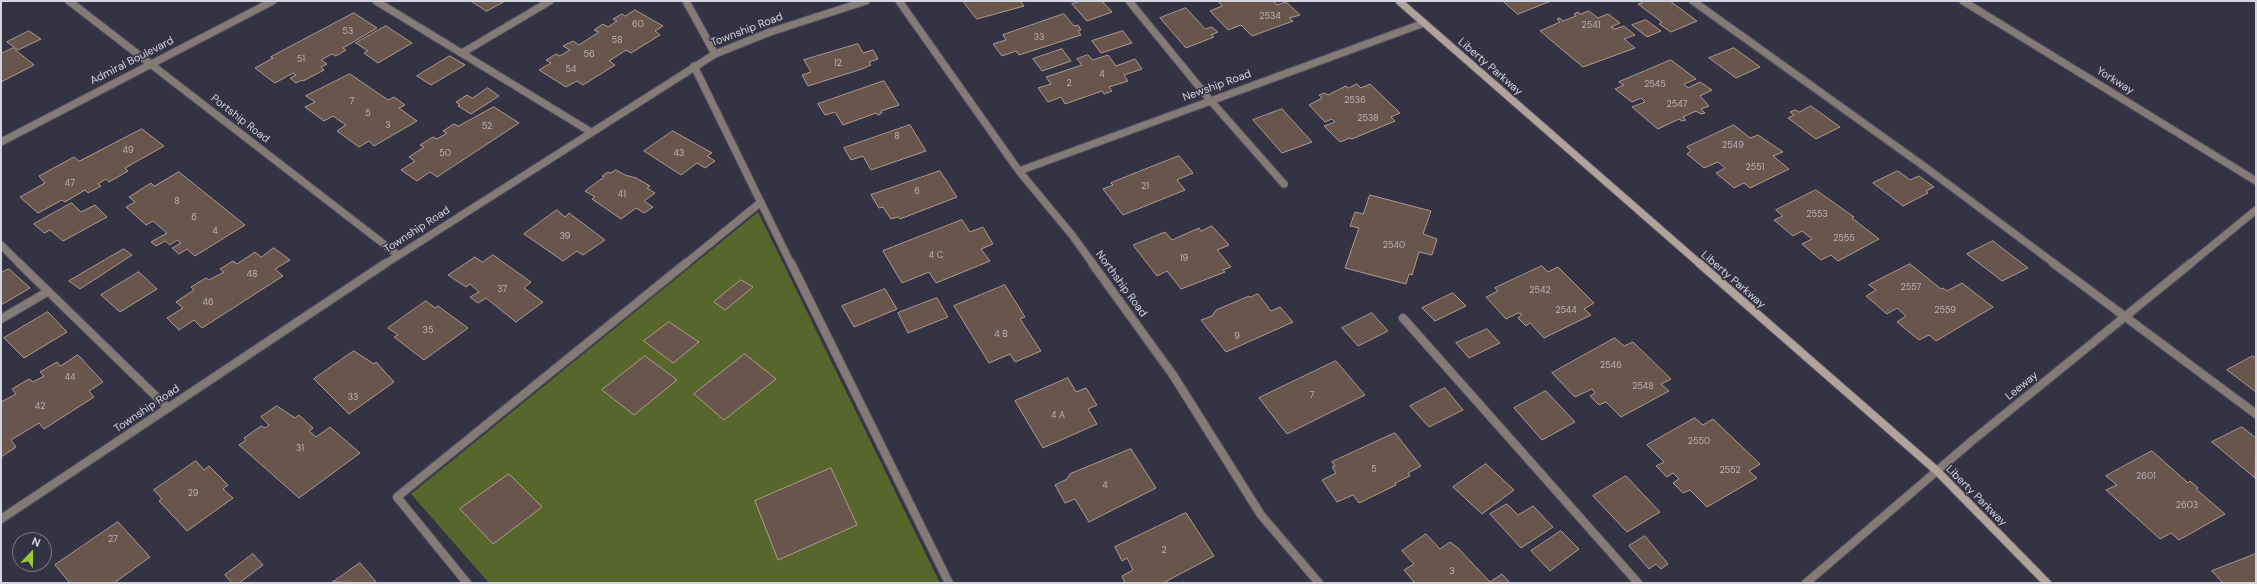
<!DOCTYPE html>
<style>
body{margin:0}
#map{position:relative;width:2257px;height:584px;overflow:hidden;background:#343344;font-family:"DM Sans",sans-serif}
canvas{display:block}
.frame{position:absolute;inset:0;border:2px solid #d5d5df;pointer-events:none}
.north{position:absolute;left:12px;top:532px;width:40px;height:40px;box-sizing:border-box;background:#343344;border:1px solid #747482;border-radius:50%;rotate:22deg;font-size:11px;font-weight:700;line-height:16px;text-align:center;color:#d5d5df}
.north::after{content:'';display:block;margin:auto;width:14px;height:18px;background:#9acb34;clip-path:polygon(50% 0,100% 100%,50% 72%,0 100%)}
</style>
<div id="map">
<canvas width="2257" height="584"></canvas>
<div class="frame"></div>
<div class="north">N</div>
</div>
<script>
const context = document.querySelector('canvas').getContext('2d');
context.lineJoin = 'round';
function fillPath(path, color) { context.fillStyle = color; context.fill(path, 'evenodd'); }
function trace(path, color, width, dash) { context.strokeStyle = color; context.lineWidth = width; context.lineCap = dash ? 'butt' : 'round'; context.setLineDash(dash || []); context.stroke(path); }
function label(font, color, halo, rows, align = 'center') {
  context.font = font + ' "DM Sans",sans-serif'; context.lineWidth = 3; context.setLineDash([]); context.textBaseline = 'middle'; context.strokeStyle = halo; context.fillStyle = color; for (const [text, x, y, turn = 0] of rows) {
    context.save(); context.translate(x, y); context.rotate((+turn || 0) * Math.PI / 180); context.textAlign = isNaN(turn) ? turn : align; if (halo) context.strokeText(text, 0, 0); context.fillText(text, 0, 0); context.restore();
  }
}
fillPath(new Path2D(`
 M758,212L940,583H489L411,494Z`), '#57662b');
const building = new Path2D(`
 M471,1H505L487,11Z
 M963,1H1020L1024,6L977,19Z
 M1081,1H1102L1112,12L1087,21L1072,4Z
 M1218,1H1274L1277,5L1286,2L1300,15L1289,18L1293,21L1252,36L1241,25L1228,30L1210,11L1222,6Z
 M1503,1H1551L1518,14Z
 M1640,1H1670L1697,21L1671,32L1659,24L1662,22L1638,4L1642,3Z
 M1186,8L1205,29L1212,27L1218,32L1211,35L1214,37L1186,48L1160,18Z
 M635,10L663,26L655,31L660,35L631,53L626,50L609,61L615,65L583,85L577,81L566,87L539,70L551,63L546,60L556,54L560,56L570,50L563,46L573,41L579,45L599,32L594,30L603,24L608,27L617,21L613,19L622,14L625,16Z
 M1589,11L1598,18L1608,14L1620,23L1611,27L1615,29L1624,26L1635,35L1624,39L1635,48L1583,67L1540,31L1560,22L1557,19L1560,18L1563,21L1576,16L1574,14L1578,12L1580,14Z
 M354,13L377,28L343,48L346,50L336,56L332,54L321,60L327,64L321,67L324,70L303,81L302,80L296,83L290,78L296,75L293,73L275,83L255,68L273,58L271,57Z
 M1064,14L1074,26L1078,25L1081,30L1078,31L1081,35L1019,55L1016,51L1002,56L993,44L1006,40L1003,35Z
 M1646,20L1661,31L1647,37L1632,25Z
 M386,26L412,43L378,63L364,53L368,51L356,43Z
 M29,31L41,39L18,50L7,42Z
 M1123,31L1132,43L1101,53L1092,41Z
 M858,44L863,53L873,50L878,59L869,62L871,65L862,69L808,86L802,75L811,72L804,60Z
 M13,48L34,65L1,82V54Z
 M1734,48L1760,67L1736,78L1709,58Z
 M1062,49L1071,61L1042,71L1033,59Z
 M1088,55L1093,60L1108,55L1116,66L1135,59L1142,69L1124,75L1128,81L1109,87L1112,91L1104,94L1102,91L1065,104L1061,97L1048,102L1038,88L1051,84L1046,77L1082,65L1077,59Z
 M450,56L465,65L431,85L417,76Z
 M1671,60L1696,79L1684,84L1688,88L1700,82L1712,90L1700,96L1709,106L1701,109L1705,113L1701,114L1696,111L1683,117L1686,120L1682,121L1679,119L1658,129L1632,107L1645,102L1641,98L1632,102L1615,89L1624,85L1619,82Z
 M350,74L388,100L394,97L405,105L399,108L417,121L374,146L369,141L359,147L337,131L346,125L333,116L324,121L305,107L315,102L306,96Z
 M884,81L899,105L881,111L882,113L878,115L876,113L843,125L835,112L825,115L818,104Z
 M1357,84L1361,88L1370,84L1400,113L1391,117L1395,121L1352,139L1350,138L1340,142L1324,126L1335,122L1332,119L1325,122L1309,105L1322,98L1319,95L1325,93L1328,95L1346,86L1348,88Z
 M488,88L499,96L471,114L458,106L460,105L456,102L467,95L472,98Z
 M1811,106L1840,127L1816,139L1788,118L1794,115L1790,112L1795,110L1799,112Z
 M494,107L519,123L437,177L430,172L417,181L401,170L415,161L409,157L424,147L420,145L433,137L437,139L447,133L443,131L454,124L458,126Z
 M1282,109L1312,142L1282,153L1253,120Z
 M910,125L926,151L871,170L863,156L851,160L844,148Z
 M1734,125L1750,138L1758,135L1783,152L1773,156L1789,169L1750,188L1744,183L1734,188L1716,173L1725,168L1718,162L1704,168L1687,154L1691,151L1687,147Z
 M142,129L164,146L125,168L128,171L109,182L106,179L98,184L101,186L88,193L85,190L65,202L62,200L38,213L20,197L45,183L39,176L74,157L79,161Z
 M673,131L712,153L707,156L715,161L705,168L697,163L681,175L644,151Z
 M1179,156L1193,173L1177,180L1185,190L1123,215L1103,189L1113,185L1111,183Z
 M616,170L625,175L636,178L650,186L647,188L655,193L644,201L653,207L644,213L636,208L621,219L592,199L595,197L585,191L604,177L602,176L608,172L610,173Z
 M940,171L957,197L900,219L898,217L891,219L883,207L879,208L871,195Z
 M1898,171L1910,180L1919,176L1934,187L1926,191L1928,193L1903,206L1873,183Z
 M179,172L245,225L195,256L187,249L179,254L172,248L181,243L177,240L170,245L165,241L156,246L151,242L167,233L153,221L146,225L126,207L135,202L129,197L151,183L154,186Z
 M1816,190L1854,217L1852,218L1879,239L1838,261L1831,255L1821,260L1802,244L1812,239L1802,231L1793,236L1774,220L1783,216L1776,210Z
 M1370,195L1431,211L1423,234L1437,239L1432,255L1419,252L1412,275L1409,274L1406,284L1345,268L1359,228L1350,226L1355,212L1363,214Z
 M72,203L81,212L95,205L107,217L63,241L50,230L44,233L34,224Z
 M557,210L565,217L569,213L605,240L583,255L577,251L563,261L524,234Z
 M962,220L970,232L983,227L993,244L981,249L990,261L936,283L929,272L902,283L883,251Z
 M1212,226L1229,245L1217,250L1231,267L1223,270L1225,272L1181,289L1167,271L1157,276L1133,245L1165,232L1172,240L1199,228L1201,231Z
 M1993,241L2028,268L2002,281L1967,254Z
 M274,248L290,260L275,269L283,276L202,328L194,320L179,330L167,318L183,308L176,302L194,290L191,287L206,278L209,280L224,272L220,269L233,261L237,264L255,252L261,257Z
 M124,249L132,255L80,289L69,281Z
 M493,255L531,282L524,288L543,302L516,322L486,298L478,303L470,297L479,292L470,284L466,287L448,275L475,257L482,262Z
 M1910,264L1941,289L1943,288L1947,291L1962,283L1993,307L1936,341L1929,335L1919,340L1897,322L1906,316L1897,308L1887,314L1866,296L1876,290L1869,285Z
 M1542,266L1548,272L1558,267L1594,303L1584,309L1591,315L1544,338L1530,323L1526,326L1518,318L1522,314L1518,313L1506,319L1486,297L1498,291L1495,288Z
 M9,269L30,288L1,305V273Z
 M139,272L157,289L120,312L101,295Z
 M741,280L753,287L725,310L714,302Z
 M1005,285L1025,317L1020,319L1041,351L1015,362L1010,354L989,363L954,306Z
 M885,289L897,309L854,327L842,306Z
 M1453,293L1466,306L1435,321L1422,308Z
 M1258,294L1271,311L1280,307L1293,322L1226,352L1201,320L1212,316L1216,310L1249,296L1250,297Z
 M937,298L948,317L908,333L898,313Z
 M426,301L435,308L438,306L468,328L424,360L394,337L398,335L388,328Z
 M48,312L67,332L24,358L4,338Z
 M1372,313L1388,331L1358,346L1342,328Z
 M669,322L699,342L673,363L644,341Z
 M1487,329L1500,343L1469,358L1456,343Z
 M1615,338L1624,346L1633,342L1671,379L1661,384L1669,391L1621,417L1606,402L1599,405L1590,396L1595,393L1592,389L1575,397L1552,373Z
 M354,351L374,364L376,362L394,382L349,414L314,379Z
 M745,354L776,379L724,420L694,394Z
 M78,355L103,382L89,391L94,397L44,429L39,423L11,440L16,447L1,457V402L16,394L12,389L29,379L33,382L44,376L40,372L57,362L60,366Z
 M645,356L677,380L634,415L602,390Z
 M2253,356L2256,358V392L2227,370Z
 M1336,361L1365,395L1287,434L1259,398Z
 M1068,378L1076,392L1086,388L1097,405L1088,409L1097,424L1043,448L1015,401Z
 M1445,388L1463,410L1429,427L1410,406Z
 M1546,391L1575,422L1542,440L1514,408Z
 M277,406L295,418L299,415L313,428L309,431L316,437L330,427L360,453L299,498L239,445L246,440L244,438L261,426L265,428L269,425L261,417Z
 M1695,418L1703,425L1713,419L1760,464L1749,471L1757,478L1707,507L1690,490L1683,493L1673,483L1679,479L1673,473L1667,477L1656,466L1664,462L1647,445Z
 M2242,427L2256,438L2255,478L2212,442Z
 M1395,433L1421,466L1408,473L1410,476L1395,483L1396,485L1359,503L1353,495L1337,502L1322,480L1336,473L1332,467L1335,466L1332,462Z
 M1131,449L1156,488L1089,522L1075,499L1065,503L1055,485L1067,479L1070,474Z
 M2152,451L2188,483L2190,481L2198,488L2196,489L2225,514L2179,540L2171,533L2160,539L2106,490L2117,485L2106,476Z
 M196,461L204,470L209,466L228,485L223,489L233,498L187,531L159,501L162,499L154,490Z
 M1486,464L1514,490L1482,514L1453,487Z
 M831,468L857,525L778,560L755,501Z
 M509,474L542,507L493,544L460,509Z
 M1626,476L1660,512L1627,532L1593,496Z
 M1507,504L1518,515L1533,506L1553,527L1521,548L1490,514Z
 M1186,513L1214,556L1163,583H1125L1122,576L1133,570L1127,558L1122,561L1115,547Z
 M118,522L150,557L114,583H70L55,565Z
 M1561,531L1579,549L1550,571L1531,551Z
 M1426,534L1440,549L1450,542L1458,548L1490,582L1502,574L1510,583H1415L1404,570L1414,564L1402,551Z
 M1645,536L1668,564L1661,569L1656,564L1649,569L1629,546Z
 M253,554L263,565L239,583H232L225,575Z
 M2256,554V583H2219L2222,582L2212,571Z
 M360,563L377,583L333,582Z`);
fillPath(building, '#68554c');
trace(building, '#af9b90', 1);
const laneFar1 = new Path2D(`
 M376,1L591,132
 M686,1L715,54
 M1129,1L1210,100L1284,184
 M1693,1L1925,167L2055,264
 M462,53L550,1
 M694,66L791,264
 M1,245L20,264
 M685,264L761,202`);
const lane = new Path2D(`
 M19,263L168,408
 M791,263L949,583
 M2053,263L2256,414
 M1403,318L1638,583
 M1,319L47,292
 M467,583L397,497L686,263`);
const streetFar1 = new Path2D(`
 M69,1L398,255
 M899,1L1019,171L1072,235L1093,264
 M1963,1L2256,181
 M1,142L273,1
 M1019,171L1424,23
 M385,264L715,54L770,32L866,1
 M2190,264L2256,210`);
const street = new Path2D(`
 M1092,263L1173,375L1261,515L1319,583
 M1,519L386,263
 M1806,583L1973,440L2191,263`);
const secondaryFar1 = new Path2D(`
 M1399,1L1700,264`);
const secondary = new Path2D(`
 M1699,263L1937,471L2047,583`);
trace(laneFar1, '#515060', 9);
trace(lane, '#515060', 10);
trace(streetFar1, '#515060', 9);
trace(street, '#515060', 10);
trace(secondaryFar1, '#515060', 9);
trace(secondary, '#515060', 10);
trace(laneFar1, '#847b77', 7);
trace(lane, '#847b77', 8);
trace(streetFar1, '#847b77', 7);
trace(street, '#847b77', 8);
trace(secondaryFar1, '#b1a39c', 7);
trace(secondary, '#b1a39c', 8);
label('9px', '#bab5ba', null, [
 ["2534",1270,17],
 ["60",638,25],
 ["2541",1591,26],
 ["53",348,32],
 ["33",1039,38],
 ["58",617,41],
 ["56",589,55],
 ["51",301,60],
 ["12",838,64],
 ["54",571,70],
 ["4",1102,75],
 ["2",1069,84],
 ["2545",1655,85],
 ["2536",1355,101],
 ["7",352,102],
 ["2547",1677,105],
 ["5",368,114],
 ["2538",1368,119],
 ["3",388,126],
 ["52",487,127],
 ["8",897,137],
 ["2549",1733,146],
 ["49",128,151],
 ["50",445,154],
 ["43",679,154],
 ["2551",1755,168],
 ["47",70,184],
 ["21",1145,187],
 ["6",917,192],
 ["41",622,195],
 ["8",177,202],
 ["2553",1817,215],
 ["6",194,218],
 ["4",215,232],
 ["39",565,237],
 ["2555",1844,239],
 ["2540",1394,246],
 ["4 C",936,256],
 ["19",1184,259],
 ["48",252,275],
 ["2557",1911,288],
 ["37",502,290],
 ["2542",1540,291],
 ["46",208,303],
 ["2544",1566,311],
 ["2559",1945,311],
 ["35",428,331],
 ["4 B",1001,335],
 ["9",1237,337],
 ["2546",1611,366],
 ["44",70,378],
 ["2548",1643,387],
 ["7",1312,396],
 ["33",353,398],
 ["42",40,407],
 ["4 A",1058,416],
 ["2550",1699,442],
 ["31",300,449],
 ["5",1374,470],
 ["2552",1730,471],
 ["2601",2146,477],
 ["4",1105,486],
 ["29",193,494],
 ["2603",2187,506],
 ["27",113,540],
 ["2",1164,551],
 ["3",1452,572]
]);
label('11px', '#d5d5df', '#343344', [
 ["Township Road",747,30,-21],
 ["Admiral Boulevard",132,61,-27],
 ["Liberty Parkway",1490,67,41],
 ["Yorkway",2115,81,32],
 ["Newship Road",1217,86,-20],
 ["Portship Road",240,119,38],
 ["Township Road",417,230,-33],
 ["Liberty Parkway",1733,280,41],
 ["Northship Road",1121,284,54],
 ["Leeway",2022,386,-39],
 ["Township Road",147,409,-34],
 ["Liberty Parkway",1976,496,45]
]);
</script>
